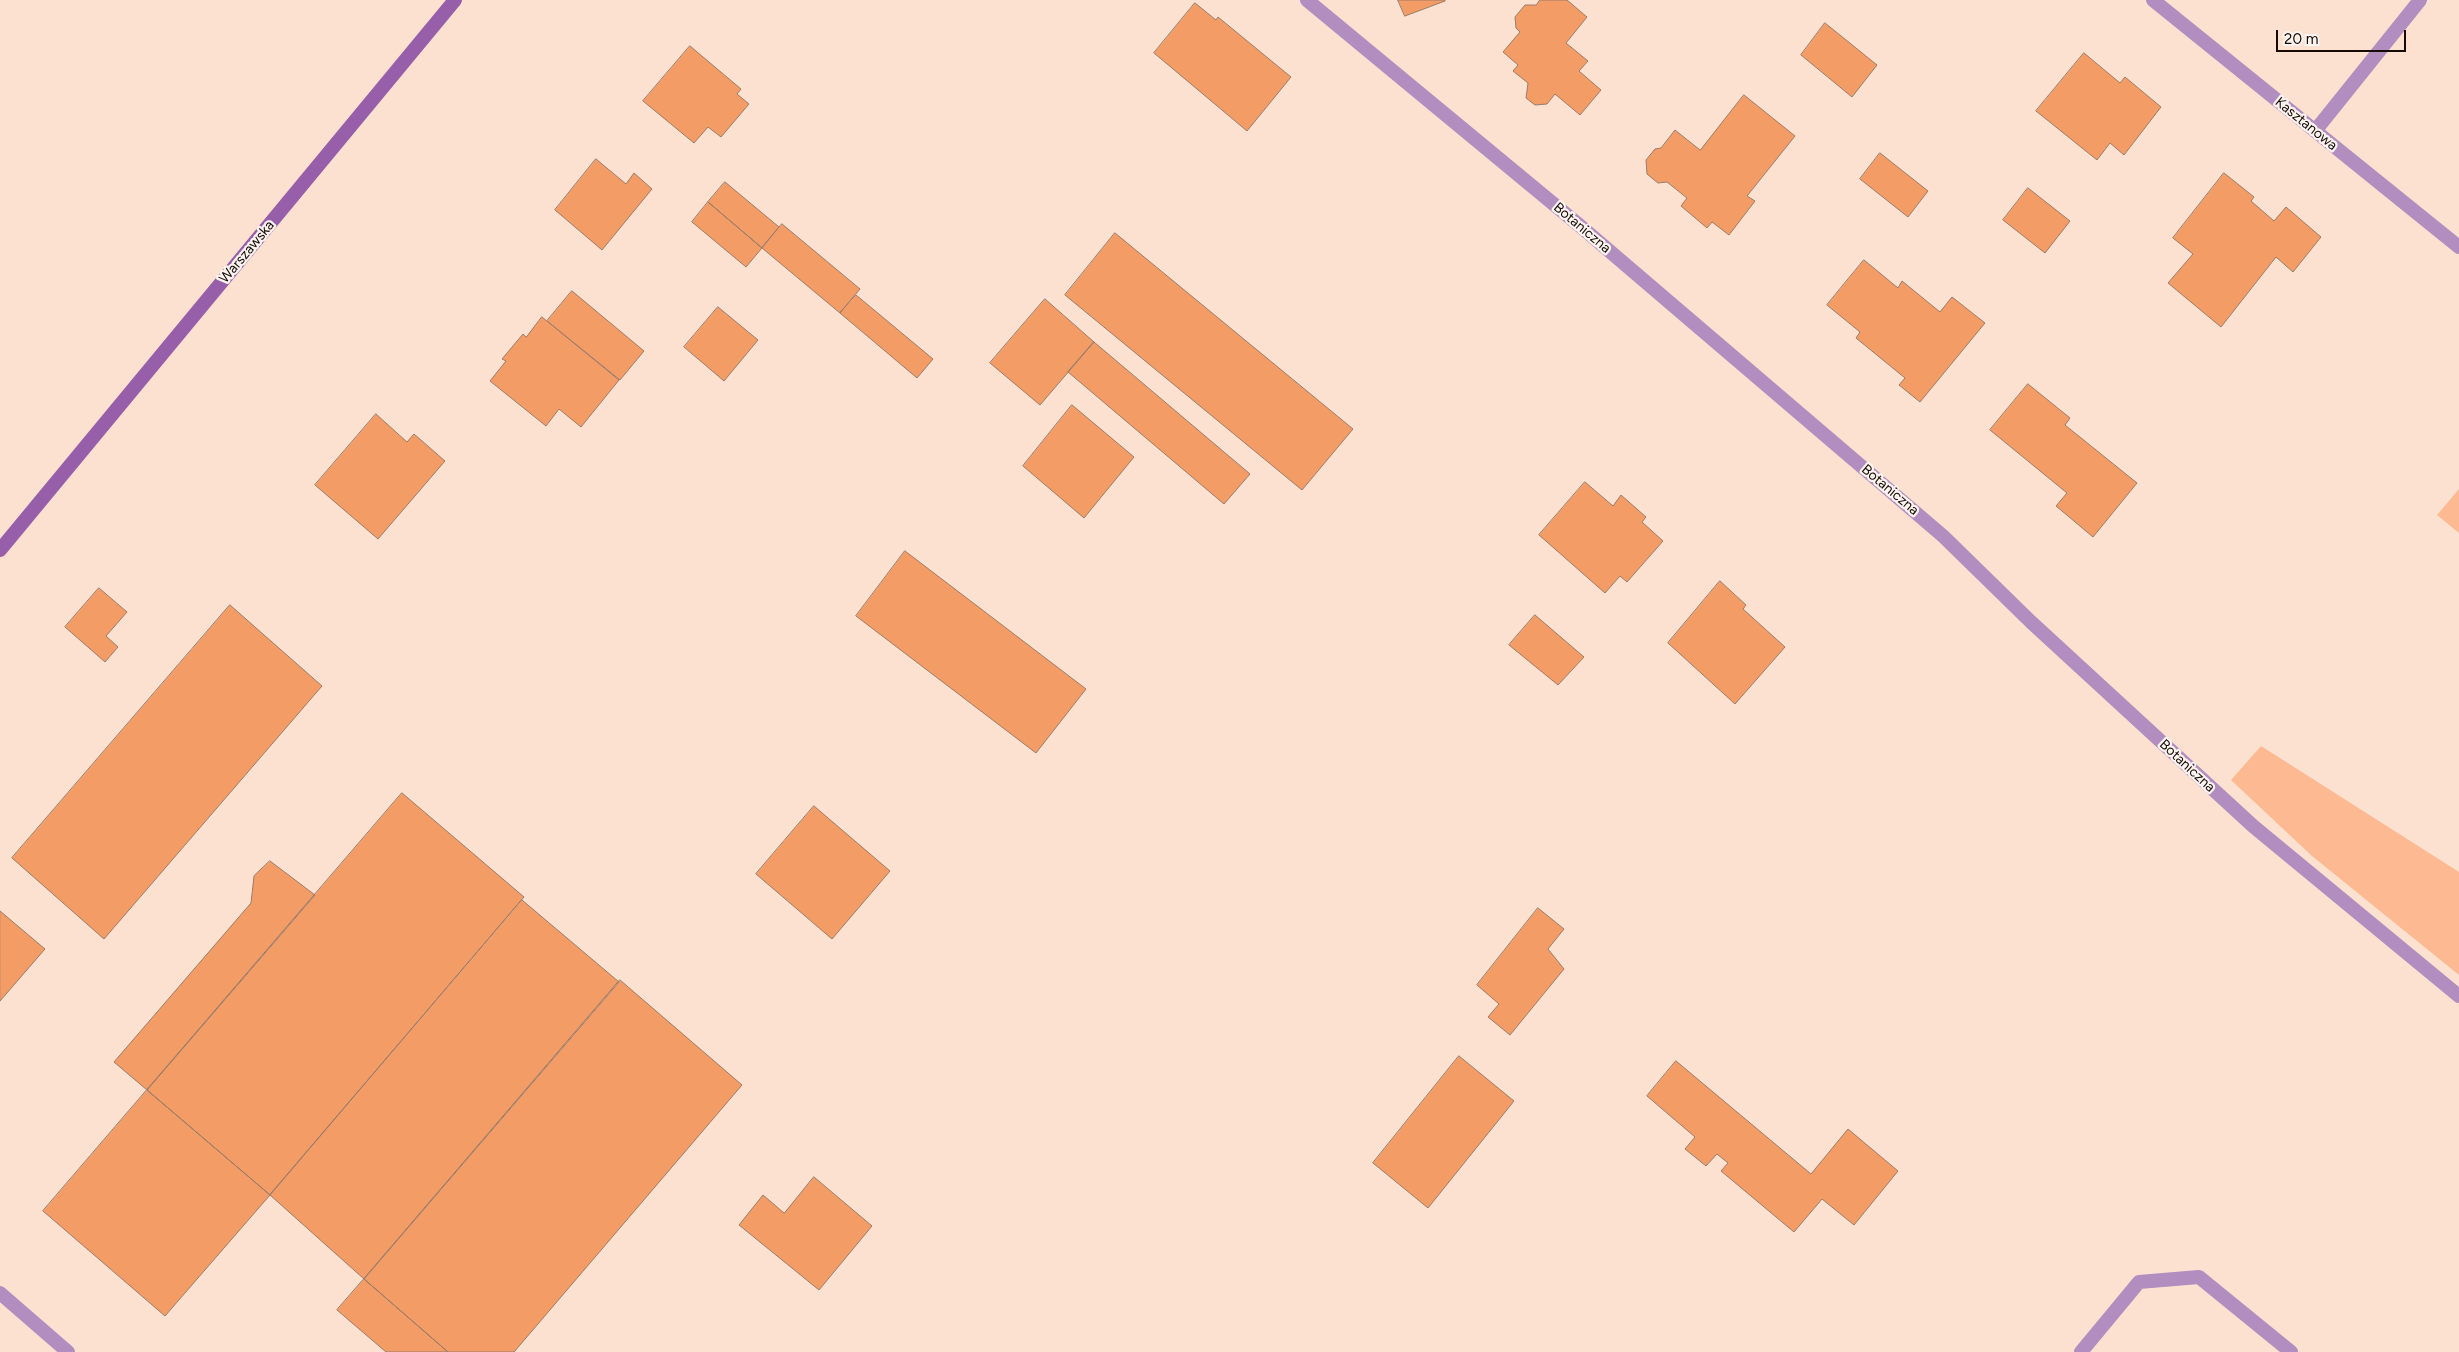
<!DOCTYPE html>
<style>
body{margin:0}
#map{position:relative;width:2459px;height:1352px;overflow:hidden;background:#fde1d0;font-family:Figtree,sans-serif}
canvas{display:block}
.scale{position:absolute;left:2276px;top:30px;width:130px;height:22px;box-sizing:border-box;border:2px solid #160b05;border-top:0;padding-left:6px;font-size:15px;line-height:18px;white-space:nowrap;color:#160b05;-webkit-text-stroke:4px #faf3ef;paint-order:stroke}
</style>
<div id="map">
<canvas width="2459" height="1352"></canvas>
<div class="scale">20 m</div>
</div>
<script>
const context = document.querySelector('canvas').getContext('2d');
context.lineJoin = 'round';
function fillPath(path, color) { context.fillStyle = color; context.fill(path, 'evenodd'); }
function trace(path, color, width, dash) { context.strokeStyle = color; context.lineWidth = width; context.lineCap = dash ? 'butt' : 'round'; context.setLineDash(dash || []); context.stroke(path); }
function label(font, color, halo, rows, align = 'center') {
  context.font = font + ' Figtree,sans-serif'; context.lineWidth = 4.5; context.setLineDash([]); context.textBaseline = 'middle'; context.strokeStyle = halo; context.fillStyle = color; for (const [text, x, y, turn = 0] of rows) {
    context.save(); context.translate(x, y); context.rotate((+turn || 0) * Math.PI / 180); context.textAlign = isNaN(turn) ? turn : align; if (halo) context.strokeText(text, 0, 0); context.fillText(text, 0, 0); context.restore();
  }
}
fillPath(new Path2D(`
 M2459,489V533L2437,515Z
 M2261,746L2459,872V975L2312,856L2231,780Z`), '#fdb991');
const building = new Path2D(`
 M1398,0H1445V1L1405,16Z
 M1540,0H1567L1587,17L1566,43L1588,61L1579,71L1601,90L1580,115L1555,94L1547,104L1535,105L1526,98L1528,83L1513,71L1518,65L1503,52L1520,32L1516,28L1515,17L1525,5H1536Z
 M1195,3L1216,20L1218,17L1291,77L1247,131L1154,53Z
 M1825,23L1877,65L1852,97L1801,55Z
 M690,46L741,89L737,94L749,104L721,137L708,127L694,143L643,101Z
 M2084,53L2120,83L2125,77L2161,107L2124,155L2110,143L2097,160L2036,111Z
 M1744,95L1795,136L1747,196L1755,201L1729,235L1712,222L1707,228L1681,206L1687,198L1667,182L1658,183L1647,174L1646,160L1655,149L1661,148L1675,130L1700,150Z
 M1880,153L1928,191L1908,217L1860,179Z
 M596,159L626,184L634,173L652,189L602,250L555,210Z
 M2224,173L2254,197L2251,201L2274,221L2286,207L2321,237L2293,272L2276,257L2221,327L2168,283L2193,254L2173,238Z
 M725,182L779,227L762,248L708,202Z
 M2028,188L2070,221L2045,253L2003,220Z
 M708,202L762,248L746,267L692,222Z
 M782,224L860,289L840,313L762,248Z
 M1115,233L1353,429L1302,490L1065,295Z
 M1864,260L1898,288L1902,281L1940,312L1952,297L1985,323L1920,402L1899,385L1905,378L1856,338L1860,332L1827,305Z
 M572,291L644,351L620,380L547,321Z
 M856,295L933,359L917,378L840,313Z
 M1045,299L1094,342L1040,405L990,363Z
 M718,307L758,340L724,381L684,347Z
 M542,317L619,380L581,427L559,409L546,426L490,381L506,361L502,359L523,334L526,337Z
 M1094,342L1250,474L1224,504L1068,372Z
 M2028,384L2070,418L2065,425L2137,483L2093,537L2056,506L2067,493L1990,430Z
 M1072,405L1134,457L1084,518L1023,466Z
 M376,414L407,442L414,434L445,461L378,539L315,485Z
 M1585,482L1613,506L1621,495L1646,517L1642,522L1663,541L1627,582L1620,576L1605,593L1539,535Z
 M905,551L1086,689L1036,753L856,616Z
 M1720,581L1746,605L1743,609L1785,647L1735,704L1668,643Z
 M99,588L127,612L106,636L118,647L105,662L65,627Z
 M230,605L322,686L104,939L12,858Z
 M1535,615L1584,657L1558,685L1509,645Z
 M402,793L524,897L270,1195L147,1090Z
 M814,806L890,871L832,939L756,874Z
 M270,861L315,895L147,1090L114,1062L251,903L254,876Z
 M522,900L619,982L364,1279L270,1195Z
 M1538,908L1564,929L1548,949L1564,969L1510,1035L1488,1017L1499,1004L1477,985Z
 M0,911L45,949L0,1001Z
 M620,980L742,1085L514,1352H448L364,1279Z
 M1459,1056L1514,1101L1428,1208L1373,1163Z
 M1676,1061L1811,1174L1848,1129L1898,1171L1854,1225L1822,1199L1794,1232L1721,1171L1728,1163L1717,1154L1706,1166L1685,1149L1695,1137L1647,1096Z
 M147,1090L270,1195L165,1316L43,1211Z
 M814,1177L872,1226L819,1290L739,1225L763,1195L784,1213Z
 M364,1279L448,1352H386L337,1310Z`);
fillPath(building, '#f39c66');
trace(building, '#9b7c69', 1);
trace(new Path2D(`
 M2081,1352L2139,1282L2199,1277L2291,1352`), '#b28dbf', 14);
trace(new Path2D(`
 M1307,0L1579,225L1943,536L2031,622L2253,826L2459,996
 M2153,0L2459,247
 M2315,131L2420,0
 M0,1293L68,1352`), '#b28dbf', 14);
trace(new Path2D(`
 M0,550L455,0`), '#975fa9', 14);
label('14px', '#160b05', '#faf3ef', [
 ["Kasztanowa",2306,124,39],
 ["Botaniczna",1582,228,40],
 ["Warszawska",247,252,-50],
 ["Botaniczna",1890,490,40],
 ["Botaniczna",2187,766,43]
]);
</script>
